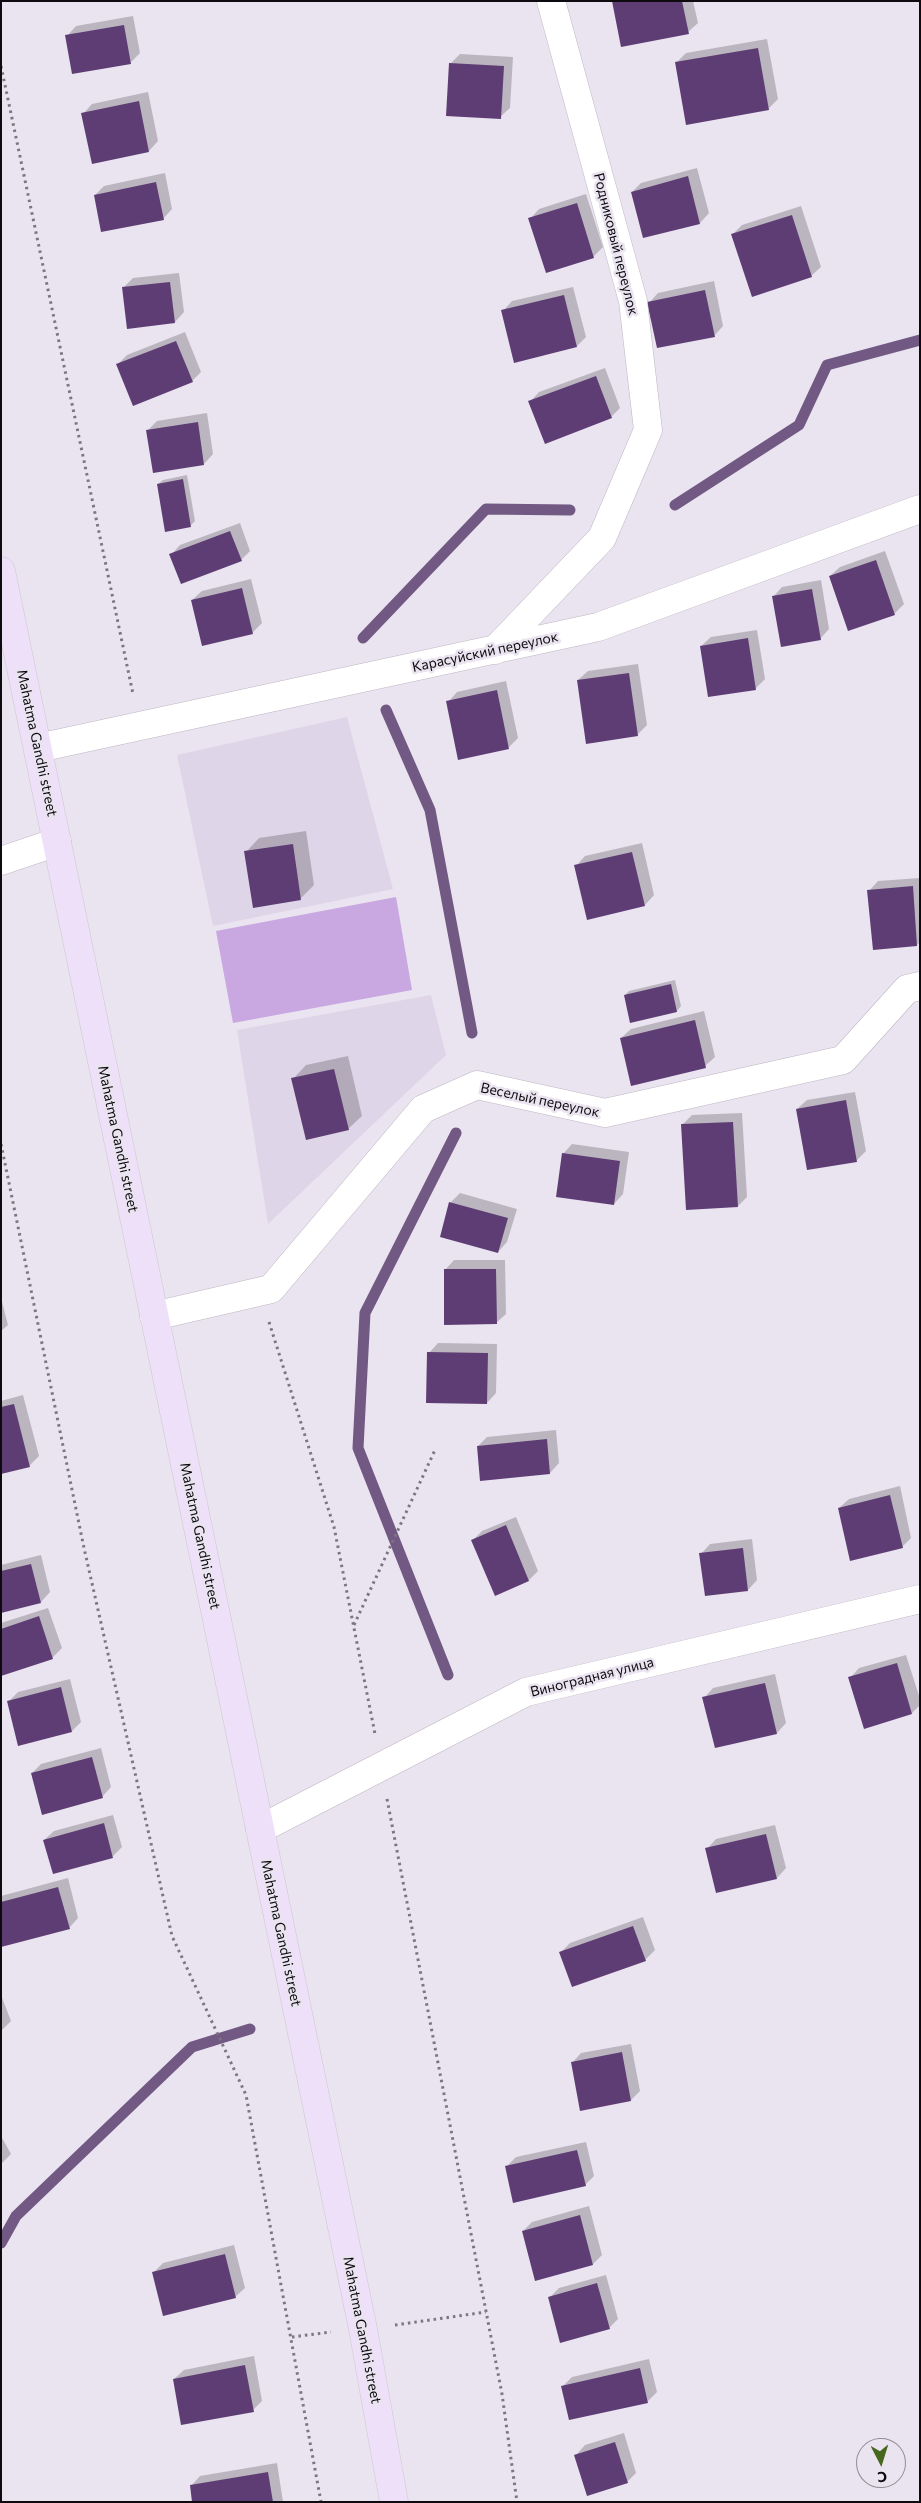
<!DOCTYPE html>
<meta charset="utf-8">
<style>
body{margin:0}
#map{position:relative;width:921px;height:2503px;overflow:hidden;background:#eae3f0;font-family:Commissioner,sans-serif}
canvas{display:block}
.frame{position:absolute;inset:0;border:2px solid #0d0b0f;pointer-events:none}
.north{position:absolute;left:856px;top:2438px;width:50px;height:50px;box-sizing:border-box;background:#eae3f0;border:1px solid #928d96;border-radius:50%;rotate:175deg;font-size:14px;font-weight:700;line-height:20px;text-align:center;color:#0d0b0f}
.north::after{content:'';display:block;margin:auto;width:18px;height:22px;background:#46671e;clip-path:polygon(50% 0,100% 100%,50% 72%,0 100%)}
</style>
<div id="map">
<canvas width="921" height="2503"></canvas>
<div class="frame"></div>
<div class="north">С</div>
</div>
<script>
const context = document.querySelector('canvas').getContext('2d');
context.lineJoin = 'round';
function fillPath(path, color) { context.fillStyle = color; context.fill(path, 'evenodd'); }
function trace(path, color, width, dash) { context.strokeStyle = color; context.lineWidth = width; context.lineCap = dash ? 'butt' : 'round'; context.setLineDash(dash || []); context.stroke(path); }
function label(font, color, halo, rows, align = 'center') {
  context.font = font + ' Commissioner,sans-serif'; context.lineWidth = 5; context.setLineDash([]); context.textBaseline = 'middle'; context.strokeStyle = halo; context.fillStyle = color; for (const [text, x, y, turn = 0] of rows) {
    context.save(); context.translate(x, y); context.rotate((+turn || 0) * Math.PI / 180); context.textAlign = isNaN(turn) ? turn : align; if (halo) context.strokeText(text, 0, 0); context.fillText(text, 0, 0); context.restore();
  }
}
fillPath(new Path2D(`
 M347,717L393,889L213,926L177,755Z
 M431,995L446,1055L268,1224L237,1030Z`), '#dfd5e8');
fillPath(new Path2D(`
 M396,897L412,990L233,1023L216,931Z`), '#c9a8e1');
fillPath(new Path2D(`
 M613,1H693L698,23L688,32Z
 M133,16L140,53L131,62L67,36L76,26Z
 M767,39L778,99L768,109L676,63L686,53Z
 M460,54L513,57L510,108L500,117L450,64Z
 M148,92L158,141L149,151L83,114L92,104Z
 M697,168L709,213L700,223L632,192L641,183Z
 M165,173L172,209L163,219L95,195L104,186Z
 M586,194L603,247L593,257L530,219L539,209Z
 M801,206L821,267L811,276L733,234L742,225Z
 M179,273L184,312L175,322L123,288L133,278Z
 M714,281L723,326L714,336L649,303L658,293Z
 M573,287L586,337L577,346L503,311L512,301Z
 M185,332L201,372L192,381L118,364L127,355Z
 M605,368L620,408L611,417L530,402L539,392Z
 M207,413L213,454L204,464L148,430L157,421Z
 M187,475L195,521L190,526L158,484L163,480Z
 M240,523L250,551L241,560L171,555L180,545Z
 M885,551L904,604L894,614L830,576L840,567Z
 M251,579L262,623L252,633L192,600L202,591Z
 M821,580L829,629L820,639L773,597L782,587Z
 M757,630L765,679L755,689L701,646L711,637Z
 M638,664L647,725L637,735L578,680L588,671Z
 M506,681L518,738L509,747L448,702L457,692Z
 M306,831L314,885L301,898L246,852L259,838Z
 M642,843L654,895L645,905L576,866L585,856Z
 M920,878V942L917,945L869,891L878,881Z
 M675,980L681,1006L677,1011L625,995L629,991Z
 M704,1011L715,1057L705,1066L621,1038L631,1029Z
 M348,1056L362,1116L348,1129L293,1079L306,1065Z
 M855,1092L866,1151L856,1161L797,1109L807,1100Z
 M742,1113L747,1197L738,1206L682,1125L692,1115Z
 M572,1144L629,1152L623,1194L614,1204L563,1154Z
 M460,1193L517,1209L507,1242L498,1252L441,1236L451,1202Z
 M454,1260H505L506,1314L496,1323L445,1270Z
 M1,1298L8,1325L1,1331Z
 M438,1343L497,1344L496,1393L487,1403L429,1353Z
 M23,1395L39,1456L29,1466L1,1473V1401Z
 M556,1430L559,1463L550,1473L478,1446L487,1437Z
 M900,1486L911,1538L902,1547L839,1508L849,1499Z
 M516,1517L538,1571L529,1580L495,1594L473,1540L482,1531Z
 M752,1539L757,1580L748,1590L706,1595L701,1554L710,1544Z
 M41,1555L50,1592L41,1602L1,1612V1565Z
 M48,1608L62,1648L52,1658L1,1674V1623Z
 M906,1655L920,1699V1705L912,1713L850,1678L859,1668Z
 M775,1674L786,1723L777,1733L715,1747L704,1698L713,1688Z
 M70,1679L81,1722L72,1731L8,1702L18,1692Z
 M101,1748L111,1787L102,1797L32,1773L41,1764Z
 M113,1815L122,1847L113,1856L54,1873L44,1840L54,1831Z
 M775,1825L786,1868L777,1878L707,1849L716,1839Z
 M68,1878L78,1918L69,1928L1,1946V1896Z
 M643,1917L655,1950L645,1960L561,1952L570,1943Z
 M1,1995L11,2021L1,2031Z
 M631,2044L640,2091L631,2100L572,2063L581,2053Z
 M1,2136L11,2154L1,2164Z
 M586,2142L594,2176L585,2185L506,2167L516,2157Z
 M589,2206L602,2255L593,2264L523,2231L532,2222Z
 M234,2245L245,2288L235,2297L154,2272L163,2263Z
 M606,2275L618,2319L609,2328L549,2298L559,2288Z
 M254,2356L262,2401L253,2410L174,2379L184,2370Z
 M649,2359L657,2392L648,2401L563,2386L572,2377Z
 M624,2433L636,2473L627,2482L576,2455L585,2445Z
 M277,2463L283,2502H194L191,2486L200,2476Z`), '#0003');
trace(new Path2D(`
 M675,505L799,425L827,365L920,340
 M363,638L486,509L570,510
 M386,710L430,810L472,1033
 M448,1675L358,1448L365,1313L456,1133
 M1,2243L16,2216L192,2047L250,2029`), '#715983', 11);
fillPath(new Path2D(`
 M612,1H682L689,34L621,47Z
 M124,25L131,64L72,74L65,35Z
 M758,48L769,110L686,125L675,62Z
 M449,63L504,66L501,119L446,116Z
 M139,101L149,152L92,164L81,113Z
 M688,176L700,224L643,238L631,192Z
 M156,182L164,220L101,232L94,195Z
 M577,203L594,258L546,273L528,218Z
 M792,215L812,277L752,297L731,234Z
 M170,282L175,323L127,329L122,287Z
 M705,290L715,337L657,348L647,302Z
 M564,295L577,347L514,363L501,310Z
 M176,341L193,382L133,406L116,364Z
 M596,376L612,418L545,444L528,401Z
 M198,422L204,465L153,473L146,430Z
 M183,479L191,527L165,532L157,484Z
 M230,531L242,561L181,584L169,554Z
 M876,560L895,615L848,631L829,576Z
 M242,588L253,634L202,646L191,600Z
 M812,589L821,640L781,647L772,596Z
 M748,638L756,690L708,697L700,646Z
 M629,673L638,736L586,744L577,680Z
 M497,690L509,749L458,760L446,701Z
 M293,844L301,900L253,908L244,851Z
 M632,852L645,906L587,920L574,865Z
 M913,886L917,946L873,950L867,890Z
 M671,984L677,1012L630,1023L624,995Z
 M695,1020L706,1068L631,1086L620,1038Z
 M334,1069L349,1130L306,1140L291,1078Z
 M846,1100L857,1162L807,1170L796,1109Z
 M733,1122L738,1207L686,1210L681,1124Z
 M562,1153L620,1161L614,1205L556,1197Z
 M449,1202L508,1218L498,1253L440,1237Z
 M444,1269H496L497,1324L444,1325Z
 M427,1352L488,1353L487,1404L426,1403Z
 M14,1404L30,1467L1,1474V1407Z
 M547,1439L550,1474L480,1481L477,1446Z
 M890,1495L903,1548L850,1561L838,1508Z
 M506,1525L529,1581L495,1596L471,1540Z
 M743,1548L748,1591L705,1596L699,1553Z
 M31,1564L41,1603L1,1613V1571Z
 M39,1616L53,1659L1,1676V1629Z
 M897,1663L912,1714L864,1729L848,1677Z
 M765,1683L777,1734L715,1748L702,1697Z
 M61,1687L72,1732L18,1746L7,1701Z
 M92,1757L103,1798L42,1815L31,1773Z
 M104,1823L113,1858L53,1874L43,1840Z
 M766,1834L777,1879L716,1893L705,1848Z
 M58,1887L70,1929L1,1947V1902Z
 M633,1926L646,1961L572,1987L559,1952Z
 M622,2052L631,2101L580,2111L571,2062Z
 M577,2150L586,2186L513,2203L505,2166Z
 M580,2215L593,2265L535,2281L522,2231Z
 M225,2254L236,2298L163,2316L152,2272Z
 M597,2283L610,2329L560,2343L548,2297Z
 M245,2365L254,2412L181,2425L173,2379Z
 M640,2368L648,2403L569,2420L561,2386Z
 M615,2442L628,2483L587,2496L574,2455Z
 M268,2472L273,2502H192L190,2485Z`), '#5e3d74');
const minor = new Path2D(`
 M495,650L602,538L648,430L633,301L551,1
 M38,748L598,627L920,509
 M1,861L57,842
 M154,1316L271,1289L423,1109L477,1085L605,1113L843,1060L907,989L920,986
 M260,1829L526,1692L920,1599`);
const major = new Path2D(`
 M1,571L363,2329L394,2502`);
trace(minor, '#beb7c3', 29);
trace(major, '#cac9ca', 29);
trace(new Path2D(`
 M1,66L133,694
 M1,1144L84,1548L172,1936L246,2095L321,2502
 M269,1322L334,1527L375,1734
 M354,1625L435,1450
 M387,1799L502,2394L517,2502
 M395,2325L486,2312
 M292,2337L331,2332`), '#7b767f', 3, [2.5, 4]);
trace(minor, '#fff', 28);
trace(major, '#eee0f8', 28);
label('14px', '#0d0b0f', '#eae3f0', [
 ["Родниковый переулок",616,244,76],
 ["Карасуйский переулок",485,652,-12],
 ["Mahatma Gandhi street",37,743,78],
 ["Веселый переулок",540,1100,12],
 ["Mahatma Gandhi street",118,1139,78],
 ["Mahatma Gandhi street",200,1536,78],
 ["Виноградная улица",592,1677,-14],
 ["Mahatma Gandhi street",281,1933,78],
 ["Mahatma Gandhi street",362,2330,79]
]);
</script>
